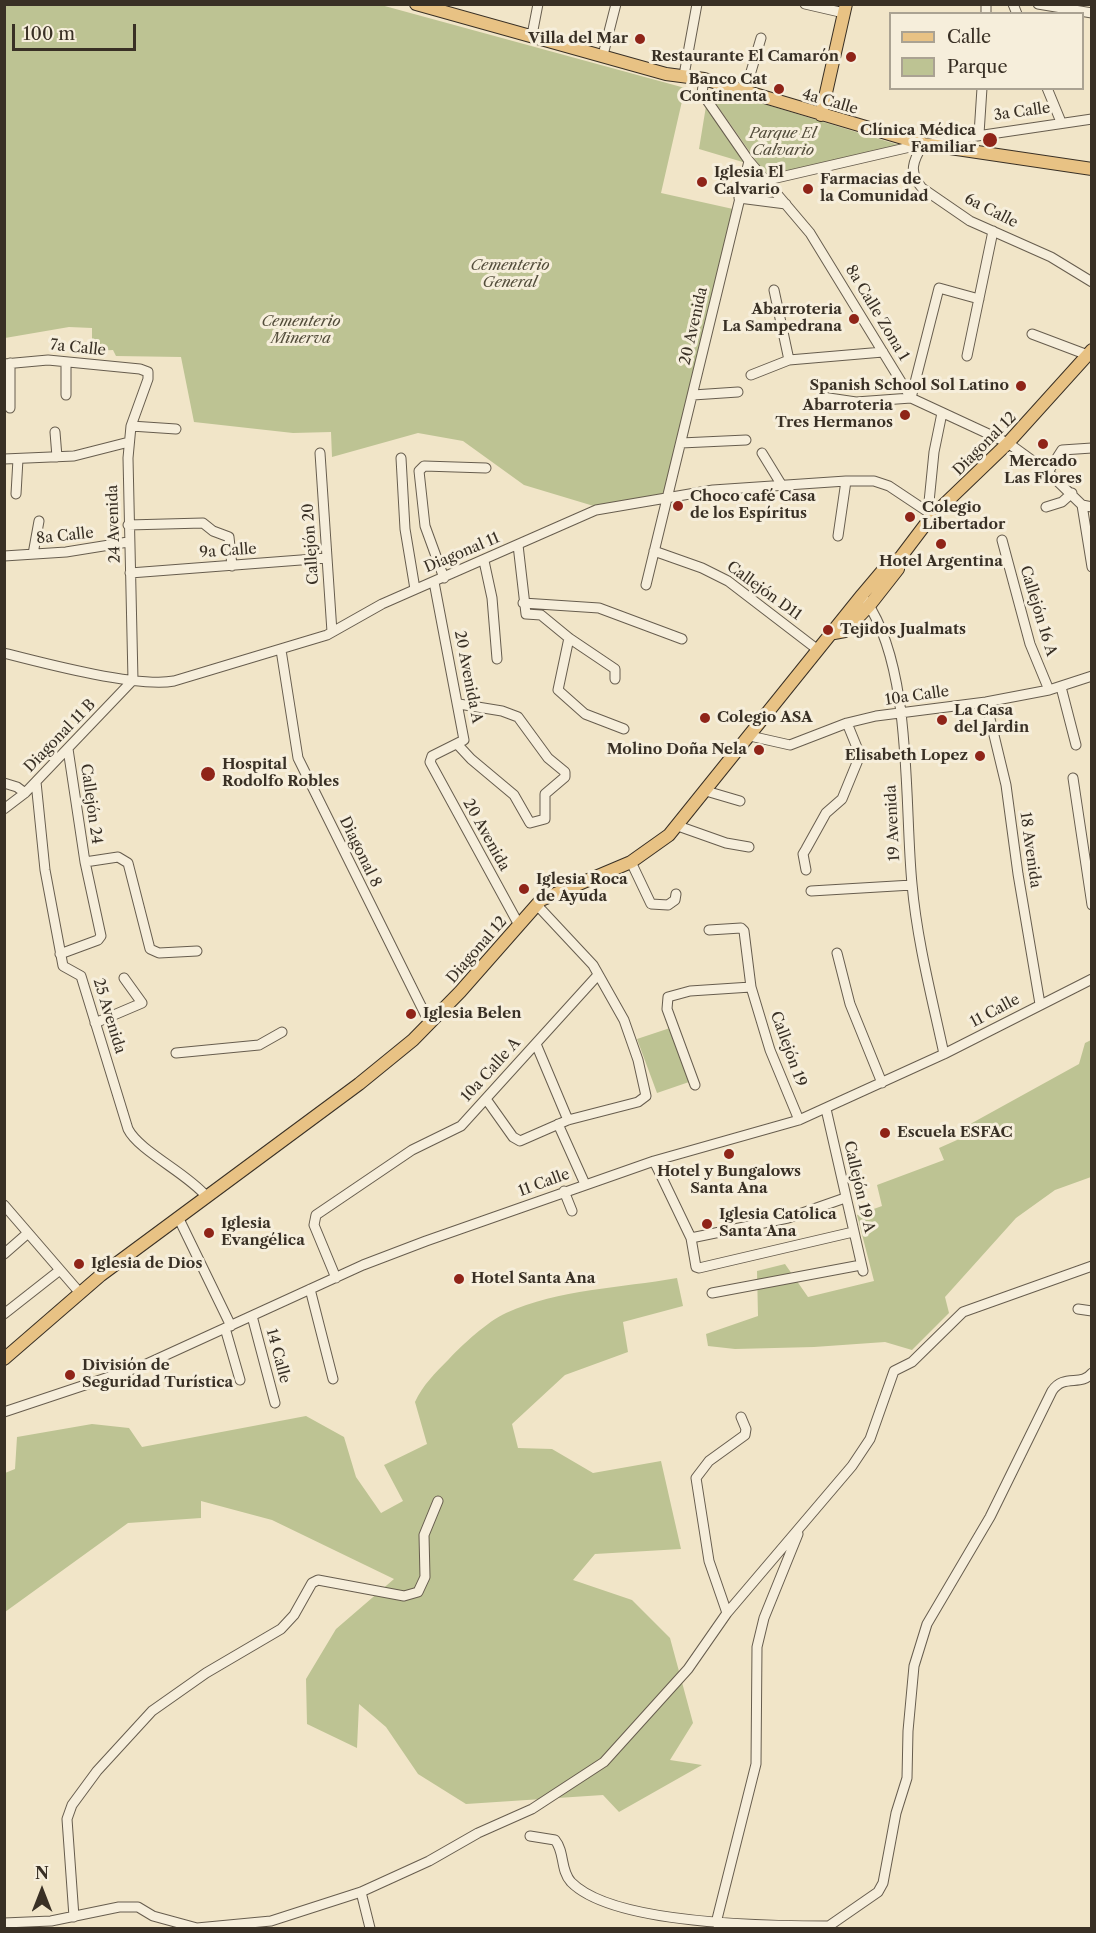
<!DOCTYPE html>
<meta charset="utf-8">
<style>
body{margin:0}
#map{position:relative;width:1096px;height:1933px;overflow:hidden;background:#f1e5c8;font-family:"Libre Caslon Text",serif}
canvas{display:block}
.frame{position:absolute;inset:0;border:6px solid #393025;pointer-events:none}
.legend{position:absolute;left:889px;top:12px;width:195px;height:78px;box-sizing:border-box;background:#f6eedb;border:2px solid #aaa292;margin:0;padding:8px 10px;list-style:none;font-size:18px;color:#393025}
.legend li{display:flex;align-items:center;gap:12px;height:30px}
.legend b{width:30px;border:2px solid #aaa292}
.north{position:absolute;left:12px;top:1861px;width:60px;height:60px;-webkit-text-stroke:4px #f6eedb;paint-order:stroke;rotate:0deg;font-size:16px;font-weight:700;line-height:24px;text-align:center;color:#393025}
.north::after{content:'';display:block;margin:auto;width:21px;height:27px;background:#393025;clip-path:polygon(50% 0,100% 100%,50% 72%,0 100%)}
.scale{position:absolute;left:12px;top:24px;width:124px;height:27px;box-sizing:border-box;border:3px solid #393025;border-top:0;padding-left:8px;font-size:18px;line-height:21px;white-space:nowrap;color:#393025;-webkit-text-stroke:4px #f6eedb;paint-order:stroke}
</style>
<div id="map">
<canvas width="1096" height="1933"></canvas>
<div class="frame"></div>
<ul class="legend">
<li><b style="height:8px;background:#e8c284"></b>Calle</li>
<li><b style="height:16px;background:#bdc393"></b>Parque</li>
</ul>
<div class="north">N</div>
<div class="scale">100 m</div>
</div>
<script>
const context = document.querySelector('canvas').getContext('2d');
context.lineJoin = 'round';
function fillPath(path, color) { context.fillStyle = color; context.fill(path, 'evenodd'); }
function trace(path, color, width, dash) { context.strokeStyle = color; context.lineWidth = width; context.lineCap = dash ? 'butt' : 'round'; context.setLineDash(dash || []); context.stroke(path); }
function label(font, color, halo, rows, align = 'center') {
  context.font = font + ' "Libre Caslon Text",serif'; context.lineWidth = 6; context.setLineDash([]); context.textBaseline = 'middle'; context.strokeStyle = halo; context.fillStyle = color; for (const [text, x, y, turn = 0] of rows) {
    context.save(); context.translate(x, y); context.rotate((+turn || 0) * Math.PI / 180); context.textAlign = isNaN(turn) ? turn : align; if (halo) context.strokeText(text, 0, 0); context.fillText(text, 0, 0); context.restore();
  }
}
fillPath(new Path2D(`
 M5,5H381L685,88L661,193L733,209L667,493L597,507L524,485L463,441L418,433L332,457L331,432L293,433L194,422L181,357L116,356L113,350L92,351V328L69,327L5,338Z
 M718,90L899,145L900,150L777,176L764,172L712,98Z
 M707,100L746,163L699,149Z
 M670,1028L689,1082L657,1093L637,1039Z
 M1091,1040V1177L1055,1190L1016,1218L945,1297L949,1313L912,1350L885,1342L814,1347L735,1349L708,1346L706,1334L758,1316L757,1271L785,1264L808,1297L874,1281L857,1215L882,1206L877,1185L944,1160L939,1148L966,1136L963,1128L1079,1064L1085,1043Z
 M677,1278L683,1306L623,1322L628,1352L565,1375L512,1424L518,1448L552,1449L593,1473L661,1461L681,1549L595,1554L573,1580L632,1600L670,1638L693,1723L670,1760L702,1765L619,1812L603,1795L466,1804L418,1774L386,1727L359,1704L357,1748L307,1724L306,1679L336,1629L394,1579L272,1520L201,1501V1518L128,1523L5,1612V1473L15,1469L17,1437L92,1424L129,1428L142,1447L306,1416L344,1437L356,1477L381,1513L403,1501L384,1465L427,1444L415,1402C423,1385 435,1373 449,1359C462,1345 488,1321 506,1313C559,1289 621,1288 677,1278Z`), '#bdc393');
const minor = new Path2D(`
 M805,4L844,13
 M1013,4L1017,14
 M1038,4L1092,13
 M986,14V4
 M532,35L538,4
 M603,55L616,4
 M684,75L697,4
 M704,79L702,93L749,161L810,233L911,398L1008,443L1048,472L1082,505L1092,507
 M1047,88L1061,122
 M745,92L761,38
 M979,134L982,88
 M923,144C913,161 908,172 922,188L970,221L1051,257L1092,282
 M742,186L923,144L1092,119
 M739,198L786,204
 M774,290L789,360
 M1032,334L1085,354
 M967,356L993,231
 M10,363V408
 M66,363V395
 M4,364L48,360L140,369L148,372V379L131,426L128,458L133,680
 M751,375L789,360L883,352
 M693,395L738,392
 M822,397L856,402L911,398
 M911,398L939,288L979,299
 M131,426L176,429
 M55,432L57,457
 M681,443L746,440
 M320,453L332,632
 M762,453L781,484
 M401,458L405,529L415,589
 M4,459L74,456L129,442
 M1048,472L1062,450L1092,448
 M16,494L18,459
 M1082,505L1092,567
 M1046,507L1062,502L1072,493
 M928,512L934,452L942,413
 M128,525L203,523L213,531L229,537L232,566
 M838,536L846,481
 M1002,540L1030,644L1049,690
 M518,545L526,614L541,615L569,638L615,669V679
 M654,551L702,568L728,581L818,650
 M33,554L39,521
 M4,556L66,552L128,542
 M484,561L492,598L497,659
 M130,573L327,558
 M444,578L425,526L419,471L424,466L486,468
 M434,582L464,740L432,756L430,762L519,925
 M646,585L749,161
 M866,601C913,669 904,803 912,884C917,941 932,998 944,1054
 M523,603L599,608L682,639
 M569,638L558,690L585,714L624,729
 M281,650L298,758L430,1024
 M4,653C43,663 138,688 174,681L327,635L382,604L596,510L713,490L846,481H874L889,486L928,512L931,517
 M1061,687L1076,745
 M986,702L1006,785L1018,874L1040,1004
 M750,736L790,745L847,723L876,716L986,702L1049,690L1092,676
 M458,745L471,759L514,795L530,823L545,819V794L565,777V772L548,758L518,717L502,711L459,704
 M1073,778L1092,905
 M36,782L45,870L63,966L81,976L128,1129C139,1151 187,1173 206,1196
 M4,783L17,787L25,793
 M706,791L740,801
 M4,809L25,793L133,680
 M678,826L726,843L749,847
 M85,862L118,857L128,863L150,949L159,953L197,951
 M631,862L651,904L668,905L675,900L676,894
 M806,870L803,854L806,849L826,813L842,799L858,760V750L847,723
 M811,891L912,885
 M709,930L741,928L744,931L751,987L770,1050L799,1120
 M837,953L850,1004L882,1083
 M60,954L98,940L101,936L85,862L68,749
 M95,1023L142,1003L124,978
 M536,1044L568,1120
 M176,1053L259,1045L282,1032
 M695,1085L667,1009L668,997L690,991L751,987
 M486,1099L513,1137L520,1141L568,1120L638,1102L646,1096L638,1060L624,1020L593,965L536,904
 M826,1109L863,1271
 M558,1124L585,1184
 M654,1161L691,1238L696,1267L699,1268L853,1232
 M564,1191L572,1211
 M4,1205L80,1293
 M178,1217L231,1326
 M691,1238L788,1218L845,1198
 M4,1254L28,1233
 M336,1278L314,1225L316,1215L412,1150L461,1126L597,976
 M310,1289L333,1379
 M712,1293L861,1265
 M1078,1309L1092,1311
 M4,1314L60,1270
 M252,1316L275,1403
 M225,1328L240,1380
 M4,1412L142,1366L363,1265L426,1241L654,1161L799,1120L944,1054L1092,979
 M727,1613L709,1561L696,1478L709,1461L745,1435L746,1429L741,1417
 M530,1836L555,1840C565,1852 560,1870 571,1882C613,1925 769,1926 829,1926
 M361,1892L370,1928
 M74,1917L67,1819L72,1805L97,1771L152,1711L206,1673L281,1629L294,1615L312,1583L318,1580L404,1596L418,1592L425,1577L424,1535L438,1501
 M4,1923L51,1921L119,1907H138L153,1916L197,1928L271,1921L361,1892L429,1861L478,1833L532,1809L604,1762L688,1669L727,1613L852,1466L870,1439L894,1371L912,1362L963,1312L1092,1266
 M716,1923L756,1764L757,1647L764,1618L798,1534
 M826,1928L878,1892L883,1883L896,1813L907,1778L908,1731L914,1666L927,1624L990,1517L1052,1391C1064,1373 1081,1387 1092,1373`);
const major = new Path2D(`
 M416,4L666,74L704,79L923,144L1092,169
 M821,115L846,4
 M834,633L845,631L869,606L898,569L900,558L931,517L1008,443L1092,350
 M4,1359L101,1275L359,1084L413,1040L460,992L541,900L631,862L669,835L862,595L889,563L900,558`);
trace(minor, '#675d4e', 11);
trace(major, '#393025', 14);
trace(minor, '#f6eedb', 9);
trace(major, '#e8c284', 12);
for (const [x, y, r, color] of [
 [640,39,6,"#8f2418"],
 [851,57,6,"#8f2418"],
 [779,89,6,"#8f2418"],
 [990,140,8,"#8f2418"],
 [702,182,6,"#8f2418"],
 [808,189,6,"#8f2418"],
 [854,319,6,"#8f2418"],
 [1021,386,6,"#8f2418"],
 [905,415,6,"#8f2418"],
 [1043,444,6,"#8f2418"],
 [678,506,6,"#8f2418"],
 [910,517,6,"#8f2418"],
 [941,544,6,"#8f2418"],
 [828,630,6,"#8f2418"],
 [705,718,6,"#8f2418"],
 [942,720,6,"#8f2418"],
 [759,750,6,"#8f2418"],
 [980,756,6,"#8f2418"],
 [208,774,8,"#8f2418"],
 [524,889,6,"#8f2418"],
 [411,1014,6,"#8f2418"],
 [885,1133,6,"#8f2418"],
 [729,1154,6,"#8f2418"],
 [707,1224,6,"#8f2418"],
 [209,1233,6,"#8f2418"],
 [79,1264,6,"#8f2418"],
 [459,1279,6,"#8f2418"],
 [70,1375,6,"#8f2418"]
]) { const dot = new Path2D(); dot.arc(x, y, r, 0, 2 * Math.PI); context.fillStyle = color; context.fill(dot); trace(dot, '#f6eedb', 2); }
label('bold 15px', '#393025', '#f6eedb', [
 ["Villa del Mar",628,39,"right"],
 ["Restaurante El Camarón",839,57,"right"],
 ["Banco Cat",767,80,"right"],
 ["Continenta",767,97,"right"],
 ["Clínica Médica",976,131,"right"],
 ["Familiar",976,148,"right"],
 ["Iglesia El",714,173],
 ["Calvario",714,190],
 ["Farmacias de",820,180],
 ["la Comunidad",820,197],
 ["Abarroteria",842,310,"right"],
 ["La Sampedrana",842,327,"right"],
 ["Spanish School Sol Latino",1009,386,"right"],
 ["Abarroteria",893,406,"right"],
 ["Tres Hermanos",893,423,"right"],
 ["Mercado",1043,462,"center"],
 ["Las Flores",1043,479,"center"],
 ["Choco café Casa",690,497],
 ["de los Espíritus",690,514],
 ["Colegio",922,508],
 ["Libertador",922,525],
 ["Hotel Argentina",941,562,"center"],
 ["Tejidos Jualmats",840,630],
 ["La Casa",954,711],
 ["del Jardin",954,728],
 ["Colegio ASA",717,718],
 ["Molino Doña Nela",747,750,"right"],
 ["Elisabeth Lopez",968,756,"right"],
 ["Hospital",222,765],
 ["Rodolfo Robles",222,782],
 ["Iglesia Roca",536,880],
 ["de Ayuda",536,897],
 ["Iglesia Belen",423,1014],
 ["Escuela ESFAC",897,1133],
 ["Hotel y Bungalows",729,1172,"center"],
 ["Santa Ana",729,1189,"center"],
 ["Iglesia Catolica",719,1215],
 ["Santa Ana",719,1232],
 ["Iglesia",221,1224],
 ["Evangélica",221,1241],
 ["Iglesia de Dios",91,1264],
 ["Hotel Santa Ana",471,1279],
 ["División de",82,1366],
 ["Seguridad Turística",82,1383]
], 'left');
label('15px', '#393025', '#f6eedb', [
 ["4a Calle",830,102,16],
 ["3a Calle",1022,112,-8],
 ["6a Calle",991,211,27],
 ["8a Calle Zona 1",877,313,59],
 ["20 Avenida",694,326,-77],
 ["7a Calle",78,348,6],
 ["Diagonal 12",985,444,-45],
 ["24 Avenida",114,524,-92],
 ["8a Calle",65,536,-6],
 ["Callejón 20",311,544,-94],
 ["9a Calle",228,551,-4],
 ["Diagonal 11",462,553,-23],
 ["Callejón D11",764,591,36],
 ["Callejón 16 A",1038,611,73],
 ["20 Avenida A",468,677,79],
 ["10a Calle",917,696,-8],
 ["Diagonal 11 B",60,736,-46],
 ["Callejón 24",91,804,82],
 ["19 Avenida",893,823,-93],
 ["20 Avenida",486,835,61],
 ["18 Avenida",1030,850,82],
 ["Diagonal 8",360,852,64],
 ["Diagonal 12",477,950,-49],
 ["11 Calle",995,1011,-28],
 ["25 Avenida",109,1016,73],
 ["Callejón 19",788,1049,70],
 ["10a Calle A",491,1070,-48],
 ["11 Calle",544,1183,-20],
 ["Callejón 19 A",859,1187,77],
 ["14 Calle",278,1356,75]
]);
label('italic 15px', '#534d3b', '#f6eedb', [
 ["Parque El",783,134],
 ["Calvario",783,151],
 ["Cementerio",510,266],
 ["General",510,283],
 ["Cementerio",301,322],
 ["Minerva",301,339]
]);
</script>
